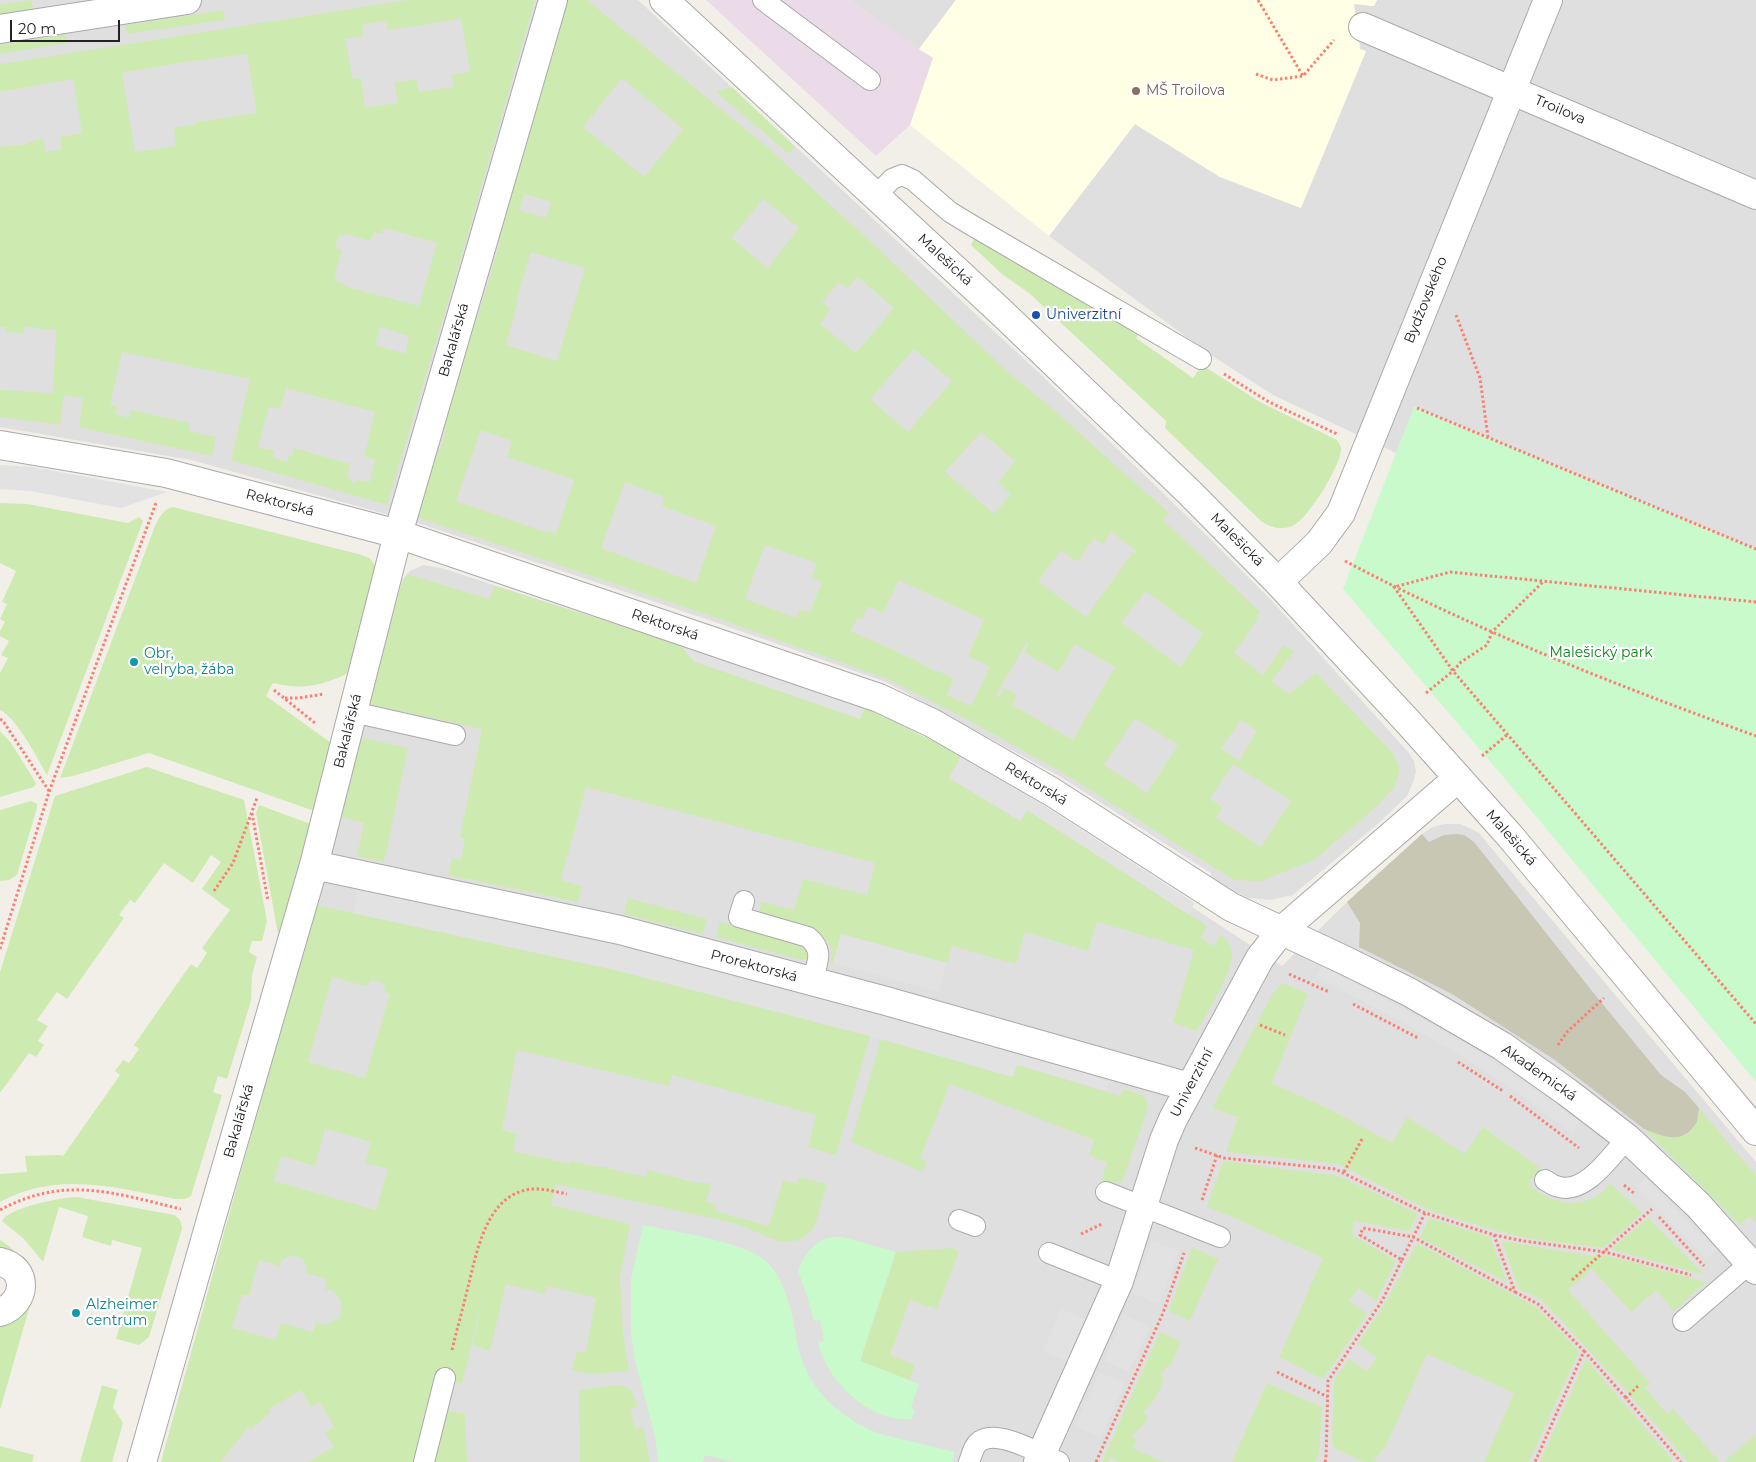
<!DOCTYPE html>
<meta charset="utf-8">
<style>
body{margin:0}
#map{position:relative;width:1756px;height:1462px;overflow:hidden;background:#f2efe9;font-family:Montserrat,sans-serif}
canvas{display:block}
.scale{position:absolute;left:10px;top:20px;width:110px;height:22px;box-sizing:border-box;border:2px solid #222;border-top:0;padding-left:6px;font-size:15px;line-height:18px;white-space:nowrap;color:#222;-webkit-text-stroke:4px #fff;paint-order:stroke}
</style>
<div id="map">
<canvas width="1756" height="1462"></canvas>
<div class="scale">20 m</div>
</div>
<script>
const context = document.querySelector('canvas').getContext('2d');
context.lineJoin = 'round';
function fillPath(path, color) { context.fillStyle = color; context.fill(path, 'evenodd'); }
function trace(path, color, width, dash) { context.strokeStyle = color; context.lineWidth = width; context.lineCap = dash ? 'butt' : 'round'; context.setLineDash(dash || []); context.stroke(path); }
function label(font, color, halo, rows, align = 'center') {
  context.font = font + ' Montserrat,sans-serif'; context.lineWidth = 4.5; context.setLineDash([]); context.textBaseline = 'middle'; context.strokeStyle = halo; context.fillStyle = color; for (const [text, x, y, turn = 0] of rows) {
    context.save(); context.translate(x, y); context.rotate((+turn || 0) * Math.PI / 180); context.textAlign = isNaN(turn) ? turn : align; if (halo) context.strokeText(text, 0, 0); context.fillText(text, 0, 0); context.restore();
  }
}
fillPath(new Path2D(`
 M0,0H638L1038,372L1199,528L1272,601L1409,753L1414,761L1416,771L1414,780L1407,796L1380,822L1293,895L1270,900L1248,898L1228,889L1211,879V873L1061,777L886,682L709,620L418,523L191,460L0,427Z
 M849,0H956L919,49Z
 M1377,0H1756V549L1415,407L1396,453L1273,395L1211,355L1049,236L1135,124L1220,177L1301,208L1366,51L1360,49L1354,4L1374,6Z
 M423,565L441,568L681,645L860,718L865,708L902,724L1188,914L1192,907L1282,966L1347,902L1422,834L1433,827L1445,824H1460L1472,829L1479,833L1493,850L1756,1162V1462H161L339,816L401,585L403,579L410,571Z`), '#e0dfdf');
fillPath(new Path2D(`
 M706,0H849L934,58L910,125L876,156Z`), '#ebdbe8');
fillPath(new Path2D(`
 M956,0H1377L1374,6L1354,4L1360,49L1366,51L1301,208L1220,177L1135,124L1049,236L910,125L933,58L919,49Z`), '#ffffe5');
fillPath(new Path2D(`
 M1422,834L1429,842L1444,835L1457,834L1464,835L1474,842L1596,996L1661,1075L1685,1092L1699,1108L1697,1123L1689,1132L1678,1138H1665L1644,1129L1555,1060L1452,994L1359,947L1360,923L1347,902Z`), '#c7c7b4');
fillPath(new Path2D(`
 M32,0L33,10L0,16V5Z
 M408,0H535L454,282L387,505L231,460L250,379L122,352L110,405L117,407L116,414L129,418L131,410L190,423L189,431L216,437L212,456L79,427L83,398L64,395L60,425L0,417V390L53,393L56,330L24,327V333L5,332V327H0V147L28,144L29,142L43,139L46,152L62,149L60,137L82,133L73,79L0,92V64ZM461,19L470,71L452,75L453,87L419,92L416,79L394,83L398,103L365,108L361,78L353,79L345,39L363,36L362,25L386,21L388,30ZM247,54L257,113L197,122V124L174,128L176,146L135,152L122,73L186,62ZM384,228L437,243L419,306L344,286V284L336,281L337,278L334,277L342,250L335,248L339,235L345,236L346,234L370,241L374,232L381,234ZM380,327L409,336L405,354L375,345ZM286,388L375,412L364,456L375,460L370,482L359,480L354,484L347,476L350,464L294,448L292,456H288L287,462L273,458L275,451L258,447L269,407L280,409Z
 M562,0H587L766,146L873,244L1010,374L1040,398L1169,513L1163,520L1260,612L1255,623L1234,653L1263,675L1284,645L1294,652L1271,681L1289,694L1316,673L1392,752L1399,767V774L1394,788L1376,807L1314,860L1261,881L1234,880L1063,773L972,722L888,679L711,616L419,518L415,512L431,453L440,450L446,428L440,421L469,321L478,317L500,242L494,233ZM622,78L683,129L644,177L583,127ZM524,194L551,202L546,218L519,210ZM763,199L799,228L768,268L731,238ZM531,252L585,268L557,361L506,345L518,302L516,301ZM858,277L894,308L856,353L820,324L830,309L822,302L839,282L847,288ZM914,349L952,381L908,432L870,399ZM481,430L512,441L507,457L574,480L556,534L549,531L548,533L456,501ZM981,432L1015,461L998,482L1011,495L994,514L945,472ZM625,482L664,497L662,506L716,526L696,583L601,548ZM1111,532L1137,551L1135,554L1133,552L1086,617L1038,581L1061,550L1077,562L1094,538L1103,544ZM765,545L817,563L812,578L822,582L810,612L800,610L797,618L745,599ZM899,580L984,620L968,656L990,667L971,706L947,695L954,679L936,670L935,672L921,663L851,631L858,617L862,619L868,606L883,613ZM1146,591L1203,634L1180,667L1121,622ZM1027,642L1029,643L1024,652L1058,672L1075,644L1115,667L1073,740L1012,705L1017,695L1004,688L999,697L996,695ZM1135,718L1178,745L1147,793L1104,765ZM1241,720L1257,731L1239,761L1221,748ZM1233,764L1291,801L1261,847L1216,818L1222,807L1210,798Z
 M224,10L225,20L127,34L125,25Z
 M66,34L67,43L0,54V45Z
 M732,87L795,147L789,154L716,92Z
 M976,235L1142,330L1136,338L1193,378L1202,365L1260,402L1337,440C1339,444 1342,447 1341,451C1339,468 1309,517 1294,525C1282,531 1271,528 1261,521L1165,428L1166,421L1029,293L1003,275L971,245Z
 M0,503L27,504L128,523L139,517L143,521L47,775C37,758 17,718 0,710V673L8,658L1,655L9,641L0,636V631L5,622L0,619L7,604L2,602L16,571L0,563Z
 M173,507L362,555L369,558L376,566C372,586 359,662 347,673C342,677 335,679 329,681C309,688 293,688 273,683L266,696L334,745L320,813L149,753L73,776L60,778L155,526C159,518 163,509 173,507Z
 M407,574L489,599L495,586L681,645L693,661L860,718L865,708L962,755L949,778L1020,821L1027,810L1207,926L1201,938L1214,946L1221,935C1228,941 1232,946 1232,955C1233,971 1206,1015 1197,1031L1173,1022L1194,950L1097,922L1088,951L1025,932L1016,964L952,946L947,963L841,934L833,963L830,962C831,957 832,951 830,946C822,926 778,920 758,914L762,902L794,910L803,879L867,895L875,863L586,787L561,880L582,886L578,902L448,875L452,858L461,860L465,839L460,837L482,729L369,704L401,585Z
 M0,731L11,743L36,783L34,787L0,797Z
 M360,737L408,748L384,862L357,856L364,823L339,816Z
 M147,767L244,800L267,921L262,941H252L249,952L257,957L252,975L251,1001L227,1079L218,1076L213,1092L222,1095L191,1196L185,1199H176C116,1188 58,1170 0,1202V1174L27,1172L25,1156L59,1155L63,1156L120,1075L115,1071L123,1060L129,1063L139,1049L134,1045L191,964L197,968L207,953L202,948L230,910L202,889L221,862L211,855L193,883L164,863L135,903L130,900L119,915L124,918L67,999L57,992L37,1020L48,1026L38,1041L44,1045L36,1057L29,1053L0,1093V972L55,796Z
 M31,801L37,804V808L17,875L9,880L0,881V810Z
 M259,805L316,826L291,920L278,934L256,813Z
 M628,898L707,919L703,934L624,914Z
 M316,905L615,970L870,1036L836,1155L808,1147L816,1115L672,1075L669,1086L517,1050L502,1130L517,1134L513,1151L570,1164L571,1161L598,1167L599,1166L646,1177L648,1170L700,1184L702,1182L711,1184L706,1202L716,1205L715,1211L769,1226L783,1180L797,1184L799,1177L827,1184L815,1226C793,1259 761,1231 734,1223L556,1184L551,1205L630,1224L620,1277L623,1332L629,1371L589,1374L572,1370L577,1351L583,1353L586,1351L596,1298L547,1286L544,1294L506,1284L490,1351L473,1345L484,1295L462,1384L436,1376L415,1462H307L334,1447L325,1432L334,1427L320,1402L311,1407L301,1390L269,1409L271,1412L251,1429L248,1427L221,1462H161L300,958ZM332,977L365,986L372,980L383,983L386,993L390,994L365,1078L308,1062ZM325,1129L371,1142L365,1163L388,1169L376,1210L274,1181L281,1156L315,1166ZM292,1255L302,1258L307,1268L306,1273L327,1279L325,1289L335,1292L342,1304L339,1318L326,1325L316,1322L313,1332L281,1323L276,1340L232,1328L242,1295H249L259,1260L280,1266L282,1260Z
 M720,922L799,943L805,947L809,956L807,959L802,960L716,937Z
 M1283,983L1308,994L1272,1083L1333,1111L1392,1143L1407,1117L1465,1154L1483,1127L1540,1168L1528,1184C1546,1200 1572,1210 1595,1197C1601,1194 1606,1188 1610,1183L1642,1213L1603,1248L1526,1238L1494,1230L1431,1211L1338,1164L1226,1152L1238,1117L1212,1108L1273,993Z
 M881,1039L1013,1077L1017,1064L1120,1096L1123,1089C1135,1093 1148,1093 1148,1108L1122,1182L1109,1183L1101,1180L1107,1163L1089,1155L1094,1140L950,1084L920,1159L927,1161L923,1172L851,1142Z
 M1699,1108L1756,1176V1224L1750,1216L1740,1225L1644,1129C1662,1136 1685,1146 1696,1123C1699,1119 1699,1112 1699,1108Z
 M1223,1161L1339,1176L1418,1214L1409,1231L1354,1221L1352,1235L1396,1261L1376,1301L1358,1288L1349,1301L1367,1314L1324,1378H1320L1279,1357L1323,1258L1237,1219L1207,1207Z
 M77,1197L174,1215C180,1219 182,1222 182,1229L149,1337L139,1345L116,1339L142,1248L112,1240L111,1246L82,1237L88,1216L59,1207L43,1262L24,1239L2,1221C7,1208 62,1197 77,1197Z
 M1429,1218L1490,1237L1507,1282L1420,1238Z
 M1648,1218L1705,1275L1611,1249Z
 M0,1240C21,1252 21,1263 24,1285L35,1288L0,1410V1312L16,1302L0,1262Z
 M1502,1241L1592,1256L1605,1255L1706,1282L1674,1311L1656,1290L1631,1312L1592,1269L1568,1290L1650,1383L1645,1388L1667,1414L1673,1409L1720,1462H1688L1624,1388L1541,1299L1519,1289Z
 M1417,1243L1536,1307L1579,1351L1529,1462H1484L1514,1393L1427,1354L1385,1448L1374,1459L1377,1462H1365L1336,1449L1332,1444L1334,1383L1335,1379L1349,1359L1367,1371L1377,1358L1358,1344L1388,1299Z
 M1192,1247L1218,1259L1190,1321L1169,1311Z
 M950,1248L959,1251L937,1309L910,1300L890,1355L915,1365L909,1380L860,1361L896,1252Z
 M1160,1332L1181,1342L1172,1362L1160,1375L1164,1380L1155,1399L1143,1412L1148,1416L1144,1424L1132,1436L1136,1441L1133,1448L1163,1462H1120L1110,1457L1108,1462H1102Z
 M1586,1359L1674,1462H1540Z
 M1267,1383L1322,1407L1319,1454L1315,1462H1232Z
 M102,1385L118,1390L113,1407L123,1423L112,1462H80Z
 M616,1385C633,1387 633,1393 638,1407L630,1409L636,1429L643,1427L650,1462H580L579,1390Z
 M447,1410L465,1414L467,1462H435Z
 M1756,1434V1462H1724Z
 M0,1446L34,1455L32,1462H0Z`), '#cdebb0');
fillPath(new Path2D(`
 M1414,407L1756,549V1082L1506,780L1343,589Z
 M643,1225C675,1232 743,1241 766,1261C782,1276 788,1299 793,1319C796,1335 798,1353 805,1367C818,1399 849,1422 880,1434L955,1452L952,1462H735L705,1455L703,1462H658L655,1436L635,1361L631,1333V1279Z
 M833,1237H843L896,1252L860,1361L919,1384L911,1407L915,1412L911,1419C870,1422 826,1381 818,1342L824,1341L820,1320L814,1321L806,1293L798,1271C805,1254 814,1240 833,1237Z`), '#c8facc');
fillPath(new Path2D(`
 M0,465L33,467L167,492L121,508L30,491L0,489Z
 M681,645L865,708L860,719L693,661Z
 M962,755L1034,799L1195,903L1188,914L1027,810L1021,821L949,778Z
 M358,888L621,944L878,1010L1110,1077L1106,1091L1017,1065L1013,1077L870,1036L615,970L353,913Z
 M841,934L947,963L939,992L833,963Z
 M1322,965L1455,1037L1518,1078L1580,1122L1572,1133L1511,1088L1448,1048L1380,1010L1316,977Z
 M1645,1178L1716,1250L1706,1259L1636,1187Z
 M1152,1241L1179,1251L1159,1304L1132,1293Z
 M1061,1309L1085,1319L1067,1362L1043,1351Z
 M1124,1315L1150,1327L1129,1372L1104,1361Z
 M1099,1372L1125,1383L1101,1438L1075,1426Z`), '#e2e2e2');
const service = new Path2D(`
 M763,0L870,80
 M876,196L892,179L902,175L913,180L950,212L968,223L1201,359
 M353,712L455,735
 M744,901L739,917L808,937C825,951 817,963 812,981
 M1545,1180C1549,1182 1552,1185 1556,1186C1584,1197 1611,1156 1627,1138
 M1106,1192L1220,1237
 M959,1220L975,1226
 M1049,1253L1119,1281
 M1683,1321L1750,1263
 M424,1462L445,1378
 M969,1462C972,1455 973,1446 980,1441C999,1429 1040,1454 1059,1462`);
const pedestrian = new Path2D(`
 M0,1262C29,1268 27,1303 0,1312`);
const minor = new Path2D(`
 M1363,27L1756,195
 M0,29L187,0
 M0,445L166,473L398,534L879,698L932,723L1052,792L1231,907L1342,959L1409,992L1502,1046L1567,1092L1627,1138L1698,1205L1756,1270
 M1278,582L1319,543L1341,513L1548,0
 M314,865L620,930L886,1001L1189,1087
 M142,1462L212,1216L314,865L398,534L553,0
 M1038,1462L1119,1281L1164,1140L1173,1119L1260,958L1281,931L1458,778`);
const tertiary = new Path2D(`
 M664,0L1000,311L1189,492L1278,582L1409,723L1510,836L1756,1131`);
trace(service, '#a9a9a9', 22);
trace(pedestrian, '#a9a9a9', 30);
trace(minor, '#a9a9a9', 30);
trace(tertiary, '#a9a9a9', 30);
trace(new Path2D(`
 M1258,0L1303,76
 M1256,74L1273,80L1303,76L1334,40
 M1456,315L1480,378L1488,437
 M1224,374L1269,402L1337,434
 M1417,408L1756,549
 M1345,561C1477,631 1616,685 1756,736
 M1756,602L1450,572L1394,587L1453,671L1756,1024
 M274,690L315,723
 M1426,693L1453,671L1461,662L1487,645L1492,632L1543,582
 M285,698H298L324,694
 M0,719L3,721L49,791
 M1482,756L1508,734
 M252,813L268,901
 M214,891L233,863L257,798
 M0,949L49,792L156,503
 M1289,974L1329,992
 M1353,1004L1418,1038
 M1260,1025L1285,1035
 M1558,1045L1567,1032L1604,998
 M1458,1062L1503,1091
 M1510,1096L1579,1148
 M1195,1148L1224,1158L1335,1169L1425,1213L1494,1235L1524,1241L1605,1252L1691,1275
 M1344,1172L1362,1139
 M1624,1185L1635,1194
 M1202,1200L1217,1155
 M0,1210C65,1175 114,1193 181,1209
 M1659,1217L1704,1266
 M1081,1234L1102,1224
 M1402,1260L1425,1213
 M1572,1280L1652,1209
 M1515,1292L1538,1304L1584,1351L1535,1462
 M452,1350C457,1329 463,1308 468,1287C476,1255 485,1202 522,1191C537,1186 552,1191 567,1194
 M1584,1351L1626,1398
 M1277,1372L1328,1397
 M1638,1386L1626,1398L1681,1462
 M1096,1462L1163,1313L1184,1253
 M1325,1462L1326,1458L1328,1381L1382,1301L1402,1260L1360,1235L1363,1228L1413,1237L1515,1292L1494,1235`), '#fa8072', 3, [2.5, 2.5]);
trace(service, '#fff', 20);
trace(pedestrian, '#fff', 28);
trace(minor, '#fff', 28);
trace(tertiary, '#fff', 28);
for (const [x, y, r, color] of [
 [1136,91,5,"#8d6e63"],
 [1036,315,5,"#1a4fb4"],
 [134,662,5,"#0f9aa8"],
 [76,1313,5,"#0f9aa8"]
]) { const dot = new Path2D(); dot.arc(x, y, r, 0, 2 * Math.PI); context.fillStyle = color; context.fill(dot); trace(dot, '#fff', 2); }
label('14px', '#785e54', '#fff', [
 ["MŠ Troilova",1146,91]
], 'left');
label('14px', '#222', '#fff', [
 ["Troilova",1560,110,23],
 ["Malešická",945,260,43],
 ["Bydžovského",1426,300,-68],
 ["Bakalářská",454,340,-74],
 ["Rektorská",280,503,15],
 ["Malešická",1237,540,45],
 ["Rektorská",665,625,19],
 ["Bakalářská",348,731,-76],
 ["Rektorská",1036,784,31],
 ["Malešická",1511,838,49],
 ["Prorektorská",754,966,15],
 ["Akademická",1539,1073,35],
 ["Univerzitní",1192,1083,-62],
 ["Bakalářská",239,1121,-74]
]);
label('14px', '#164399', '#fff', [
 ["Univerzitní",1046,315]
], 'left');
label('14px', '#0c8416', '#fff', [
 ["Malešický park",1601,653]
]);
label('14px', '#0d838f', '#fff', [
 ["Obr,",144,654],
 ["velryba, žába",144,670],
 ["Alzheimer",86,1305],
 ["centrum",86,1321]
], 'left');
</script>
